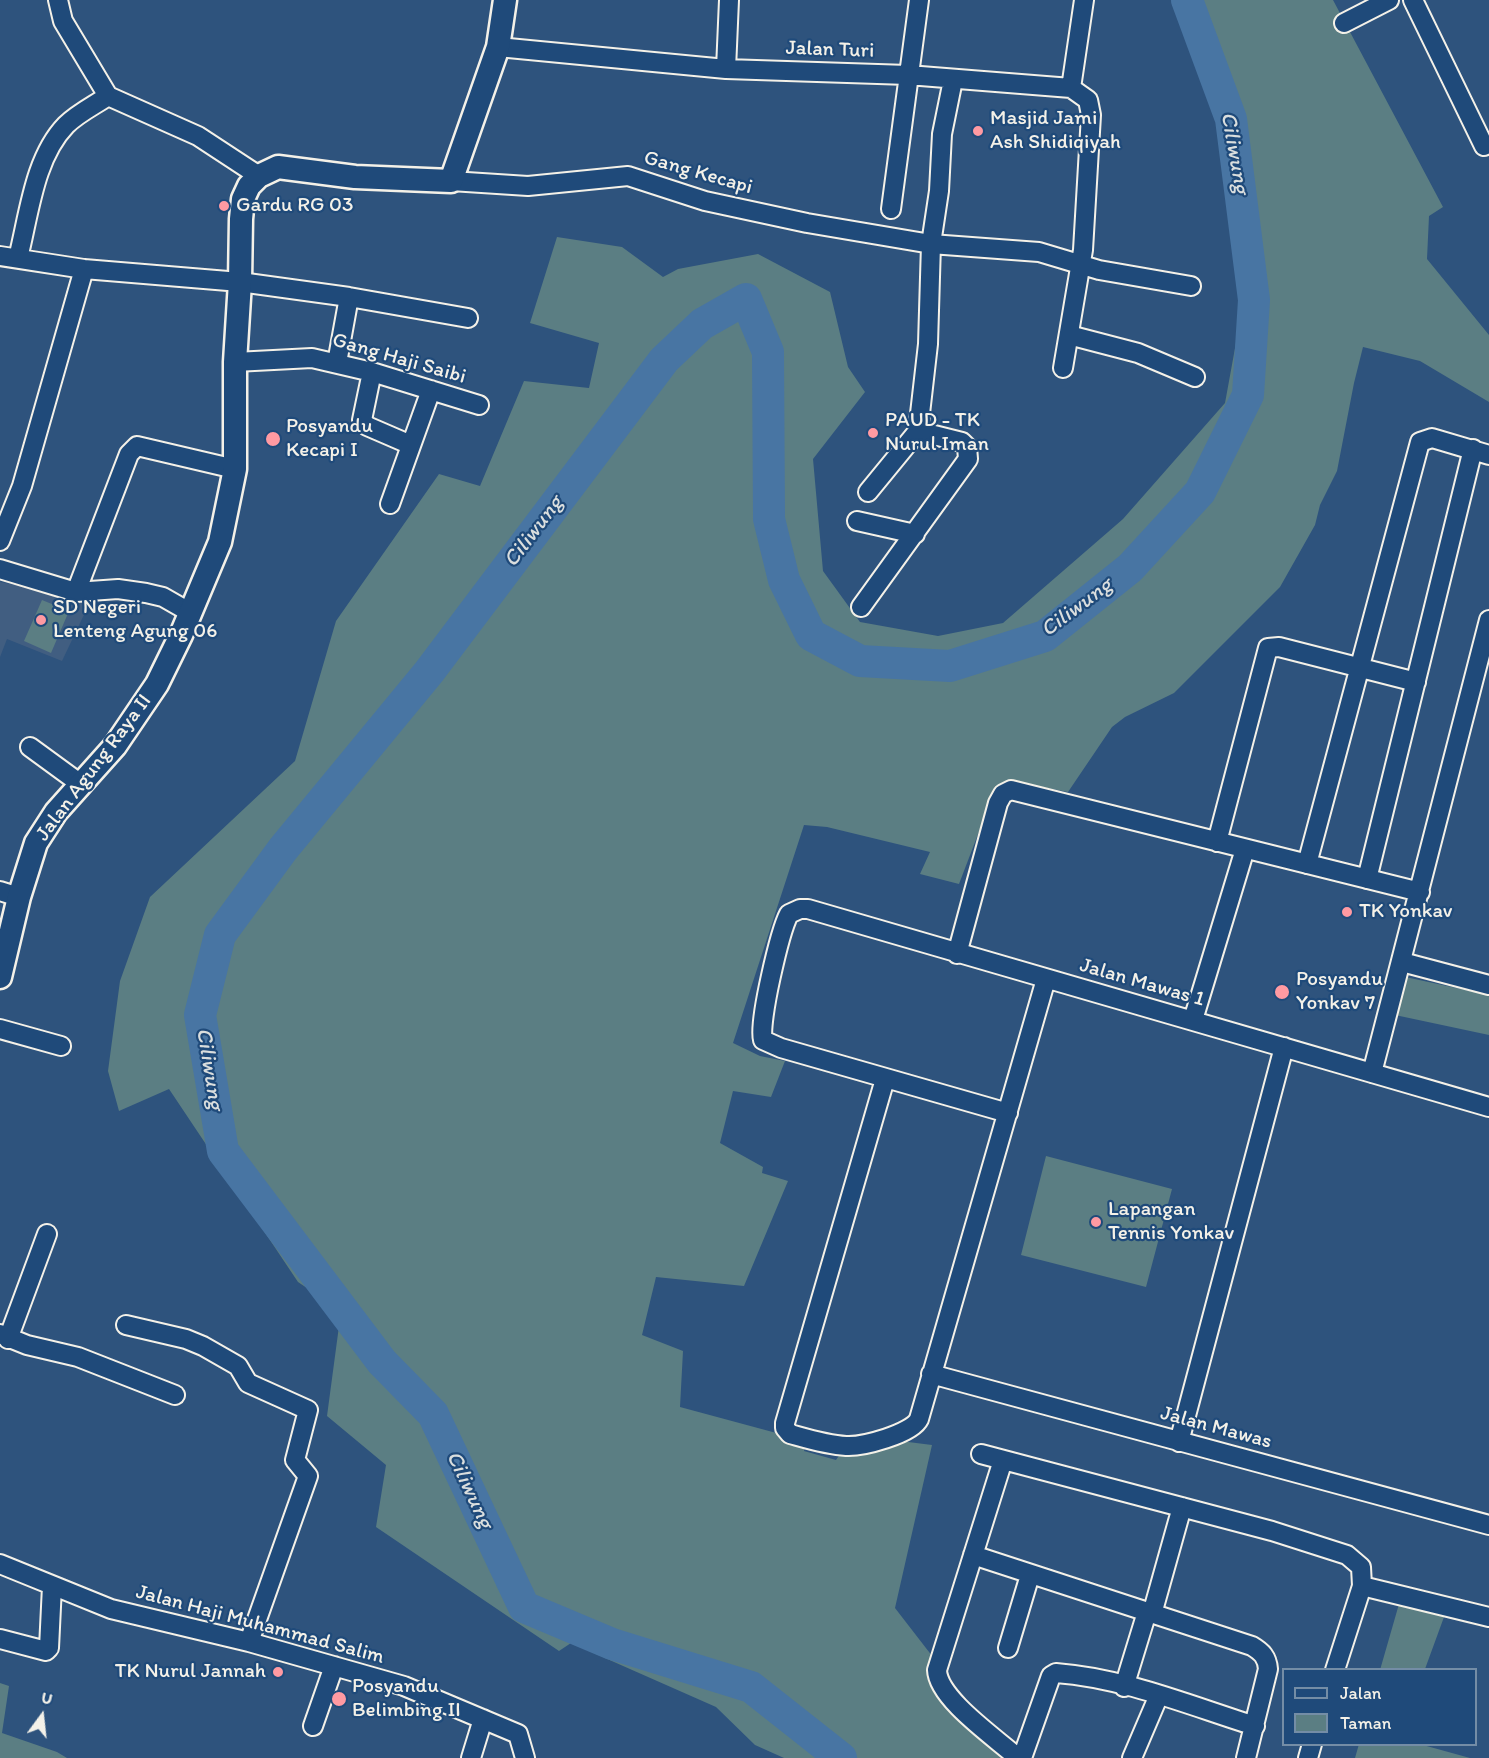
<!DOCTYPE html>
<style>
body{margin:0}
#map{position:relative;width:1489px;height:1758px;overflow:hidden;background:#2e537d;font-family:Itim,sans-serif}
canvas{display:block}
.legend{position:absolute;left:1282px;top:1668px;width:195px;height:78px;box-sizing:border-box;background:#1f4a7a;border:2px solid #748da6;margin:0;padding:8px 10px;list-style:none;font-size:18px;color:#f4f1e8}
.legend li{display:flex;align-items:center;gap:12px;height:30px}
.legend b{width:30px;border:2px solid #748da6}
.north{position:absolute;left:12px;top:1686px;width:60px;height:60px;-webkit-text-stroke:4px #1f4a7a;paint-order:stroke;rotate:15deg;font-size:16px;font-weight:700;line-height:24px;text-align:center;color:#f4f1e8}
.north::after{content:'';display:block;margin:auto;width:21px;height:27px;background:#f4f1e8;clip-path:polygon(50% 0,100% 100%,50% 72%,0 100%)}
</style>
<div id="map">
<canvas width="1489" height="1758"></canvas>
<ul class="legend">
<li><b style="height:8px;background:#1f4a7a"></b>Jalan</li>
<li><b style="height:16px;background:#5b7e83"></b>Taman</li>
</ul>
<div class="north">U</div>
</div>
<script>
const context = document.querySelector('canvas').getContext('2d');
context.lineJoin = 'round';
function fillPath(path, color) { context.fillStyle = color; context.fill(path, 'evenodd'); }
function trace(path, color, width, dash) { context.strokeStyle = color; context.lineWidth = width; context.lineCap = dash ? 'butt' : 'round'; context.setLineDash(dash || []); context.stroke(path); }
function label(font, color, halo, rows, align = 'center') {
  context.font = font + ' Itim,sans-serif'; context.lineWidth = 4.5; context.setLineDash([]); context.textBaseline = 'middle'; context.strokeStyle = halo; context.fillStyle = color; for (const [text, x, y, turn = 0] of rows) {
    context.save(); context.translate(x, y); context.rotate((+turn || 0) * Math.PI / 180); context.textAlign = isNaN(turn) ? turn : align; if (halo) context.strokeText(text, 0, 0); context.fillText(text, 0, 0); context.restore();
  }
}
fillPath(new Path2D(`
 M0,582L91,600L62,661L7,639L0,657Z`), '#415e81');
fillPath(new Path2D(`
 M1178,0H1333L1443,207L1429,216L1427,259L1489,335V402L1420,361L1363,347L1354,383L1337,471L1320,505L1315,525L1280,587L1174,693L1125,717L1112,727L1068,792L1042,787L1035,794L988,808L959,884L920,874L930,852L827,827L804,825L733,1043L760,1056L785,1061L771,1097L733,1091L720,1143L763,1167L762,1173L788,1181L744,1286L656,1277L642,1335L683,1351L680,1407L806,1441L804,1451L836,1460L853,1435L932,1445L895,1608L1011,1758H784L755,1745L716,1707L571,1643L559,1651L376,1527L386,1465L327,1416L341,1311L298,1282L169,1089L119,1111L108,1071L120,981L150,897L295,761L336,621L439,474L480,486L524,381L589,388L599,343L530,323L557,237L622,247L663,277L678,269L758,254L830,292L848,367L865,392L813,459L823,571L860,622L938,636L1003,623L1123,519L1225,403L1246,288L1243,181Z
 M42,600L69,611L51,653L24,641Z
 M1396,975L1489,995V1035L1395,1015Z
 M1046,1156L1172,1189L1146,1287L1021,1255Z
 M1399,1604L1444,1617L1425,1669L1380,1670Z
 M0,1683L9,1686L2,1733L57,1752L67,1758H0Z
 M1359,1744L1423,1745L1470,1758H1355Z`), '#5b7e83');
trace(new Path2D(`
 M841,1758L751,1687L612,1644L524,1607L433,1414L382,1362L223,1151L200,1015L220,935L283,849L429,672L664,360L702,324L746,299L768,352L769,519L784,580L811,635L860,661L950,666L1045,636L1130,568L1200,492L1248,395L1254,300L1231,119L1187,0`), '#4875a3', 32);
const minor = new Path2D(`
 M58,0L63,21L108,96L198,136L259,176
 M1413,0L1484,146
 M1344,23L1389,0
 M498,47L726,69L908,75L1071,88L1084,0
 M726,69L729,0
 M451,181L528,186L628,176L705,201L807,223L931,244L1039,252L1099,270L1191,286
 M891,209L919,0
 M0,256L84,269L240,282L349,297L468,318
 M18,258C29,215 34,158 66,125C78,113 95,105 108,96
 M1069,335L1138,353L1195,377
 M235,362L312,358L372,372L479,405
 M337,363L349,297
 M1063,368L1083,250L1091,115L1088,100L1071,88
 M372,372L362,420L367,426L411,445
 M868,492L918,431
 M390,504L431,390
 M857,521L915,534
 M0,541L22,486L84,269
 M0,569L76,592L118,589L146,593L163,597L191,613
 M76,592L129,454L137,446L235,469
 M861,607L968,459L967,447L962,442L918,431L928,344L931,244L939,191L942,134L953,80
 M30,747L82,785
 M1217,842L1268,648L1279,647L1416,682
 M1307,864L1420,442L1432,438L1489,455
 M1367,879L1473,449
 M0,891L19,897
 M957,954L998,803L1003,794L1011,790L1420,892
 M1402,962L1489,985
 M1193,1020L1245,849
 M0,1029L61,1046
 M1372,1073L1489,620
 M885,1079L785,1423V1428L790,1434C808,1439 827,1445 846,1446C862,1447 912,1434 919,1419L1046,979
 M1008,1113L781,1048L763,1040C758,1023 780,931 789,914L800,909H808L1489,1107
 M126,1325L186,1339L203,1346L238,1366L248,1383L308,1410L295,1460L308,1476L249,1642
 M0,1334L27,1345L78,1357L175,1395
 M8,1339L47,1234
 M931,1374L1489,1525
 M1179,1442L1284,1047
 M981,1454L1272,1531L1347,1555L1361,1567L1362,1586L1335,1670
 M1003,1460L937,1670C938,1699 996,1738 1018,1758
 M973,1555L1252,1646C1262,1652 1267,1657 1268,1669L1246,1758
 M0,1564L111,1609L249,1642L404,1686L518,1734L525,1758
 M1362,1586L1489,1617
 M1152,1614L1182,1507
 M0,1639L46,1651L49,1648L52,1586
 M1008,1648L1030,1575
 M1124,1687L1147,1612
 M313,1726L334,1666
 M471,1758L483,1719
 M1022,1758L1051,1676L1056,1673C1124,1678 1191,1706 1255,1726
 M1132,1758L1159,1695
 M1308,1758L1312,1744`);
const tertiary = new Path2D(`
 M0,977L19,897L36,843L56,812L115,746L157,684L181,635L220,542L235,469V362L240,282L241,219L243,199L249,186L259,176L278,167L355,177L451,181L498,47L505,0`);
trace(minor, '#f4f1e8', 22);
trace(tertiary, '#f4f1e8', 27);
trace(minor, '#1f4a7a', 18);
trace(tertiary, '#1f4a7a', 22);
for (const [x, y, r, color] of [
 [978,131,6,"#ff9aa2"],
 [224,206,6,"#ff9aa2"],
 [873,433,6,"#ff9aa2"],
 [273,439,8,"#ff9aa2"],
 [41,620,6,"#ff9aa2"],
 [1347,912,6,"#ff9aa2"],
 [1282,992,8,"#ff9aa2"],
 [1096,1222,6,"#ff9aa2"],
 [278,1672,6,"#ff9aa2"],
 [339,1699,8,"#ff9aa2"]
]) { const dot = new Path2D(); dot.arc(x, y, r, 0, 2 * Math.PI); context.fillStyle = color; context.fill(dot); trace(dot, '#1f4a7a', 2); }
label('21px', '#f4f1e8', '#1f4a7a', [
 ["Jalan Turi",830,50,2],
 ["Gang Kecapi",698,173,16],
 ["Gang Haji Saibi",399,359,16],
 ["Jalan Agung Raya II",94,768,-53],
 ["Jalan Mawas 1",1142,983,16],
 ["Jalan Mawas",1216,1428,15],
 ["Jalan Haji Muhammad Salim",260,1625,15]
]);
label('21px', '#f4f1e8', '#1f4a7a', [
 ["Masjid Jami",990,119],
 ["Ash Shidiqiyah",990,143],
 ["Gardu RG 03",236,206],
 ["PAUD - TK",885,421],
 ["Nurul Iman",885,445],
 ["Posyandu",286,427],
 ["Kecapi I",286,451],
 ["SD Negeri",53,608],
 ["Lenteng Agung 06",53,632],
 ["TK Yonkav",1359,912],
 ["Posyandu",1296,980],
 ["Yonkav 7",1296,1004],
 ["Lapangan",1108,1210],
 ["Tennis Yonkav",1108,1234],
 ["TK Nurul Jannah",266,1672,"right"],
 ["Posyandu",352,1687],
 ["Belimbing II",352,1711]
], 'left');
label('italic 22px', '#dadede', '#1f4a7a', [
 ["Ciliwung",1234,153,80],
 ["Ciliwung",534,532,-53],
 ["Ciliwung",1077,608,-37],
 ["Ciliwung",209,1069,81],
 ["Ciliwung",469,1490,65]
]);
</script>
